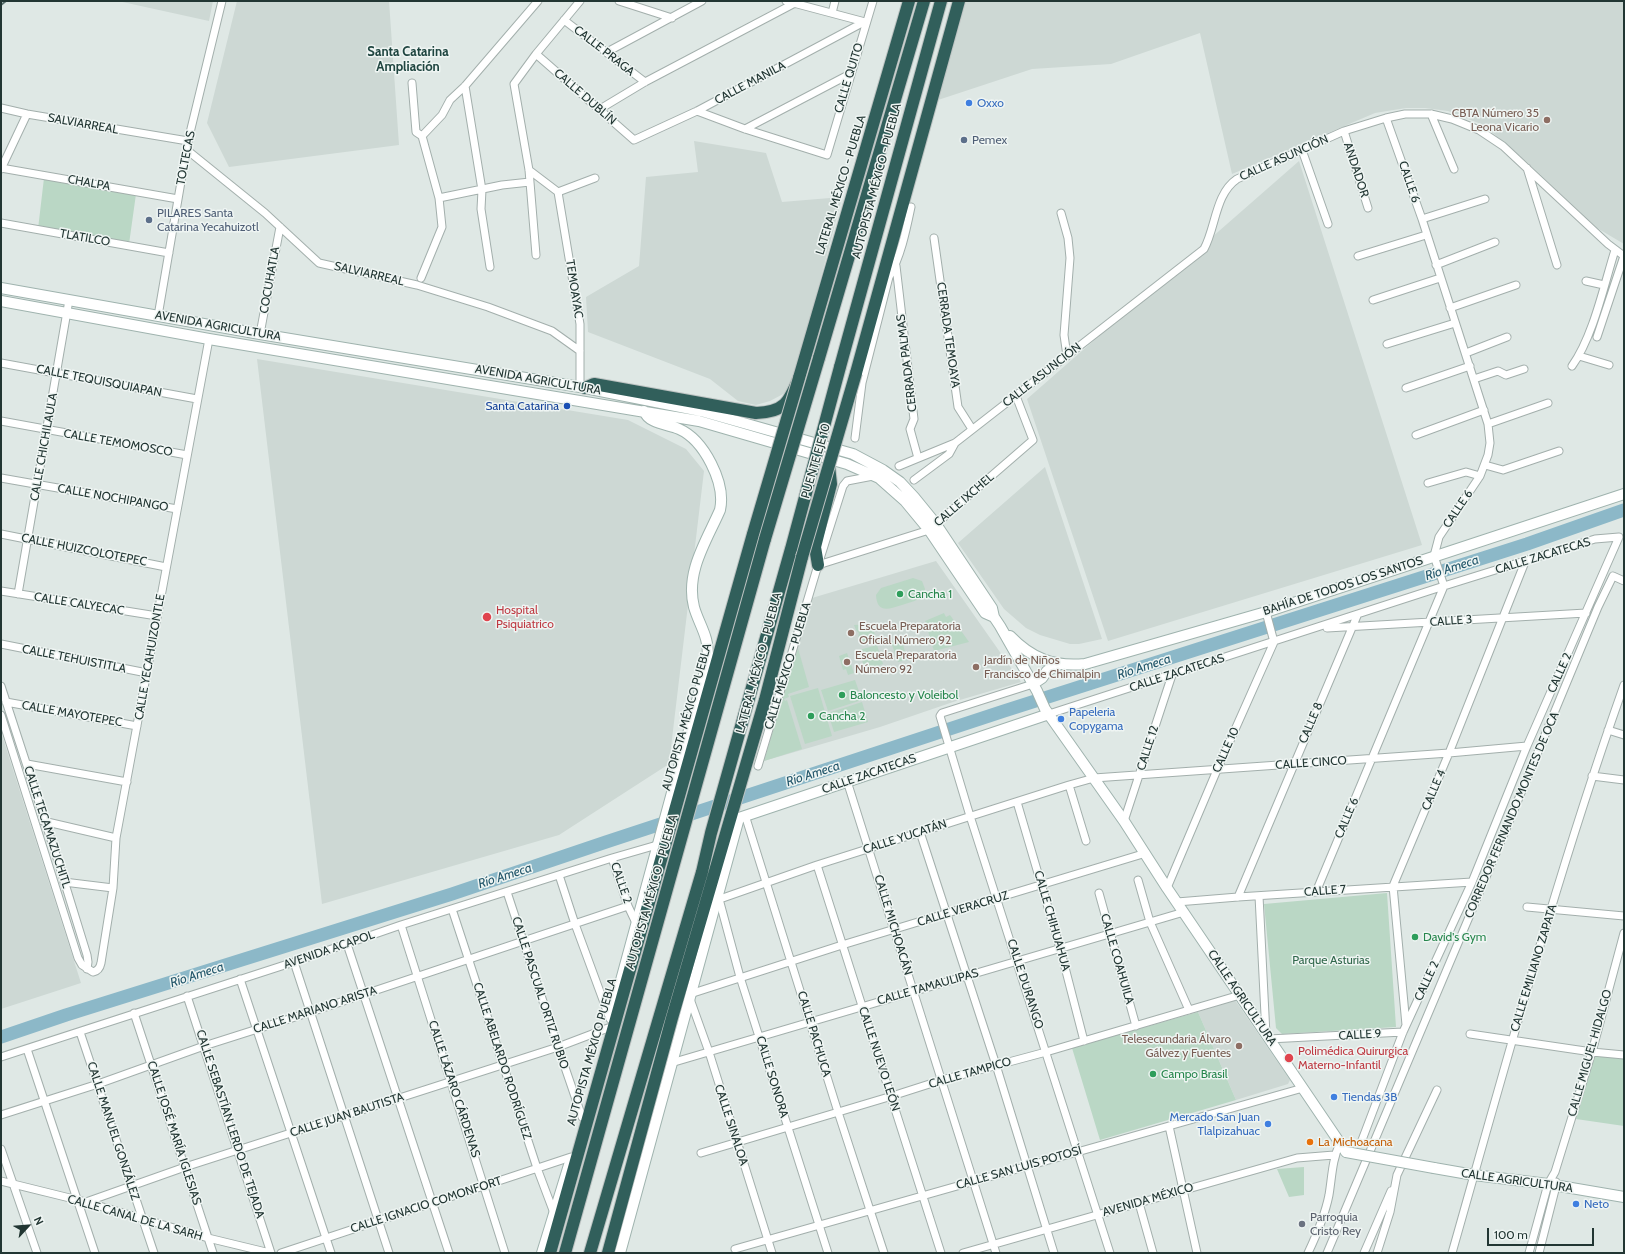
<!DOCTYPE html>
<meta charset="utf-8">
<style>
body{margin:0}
#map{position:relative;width:1625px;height:1254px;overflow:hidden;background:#dfe8e5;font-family:Cabin,sans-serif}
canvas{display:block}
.frame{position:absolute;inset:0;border:2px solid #223633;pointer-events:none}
.north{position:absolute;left:8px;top:1206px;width:40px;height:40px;-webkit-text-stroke:3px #eff5f3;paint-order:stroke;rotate:64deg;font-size:11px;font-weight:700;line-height:16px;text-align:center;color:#223633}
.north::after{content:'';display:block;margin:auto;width:14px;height:18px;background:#223633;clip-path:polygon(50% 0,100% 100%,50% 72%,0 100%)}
.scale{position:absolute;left:1487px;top:1228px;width:107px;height:18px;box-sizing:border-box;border:2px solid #223633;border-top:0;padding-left:5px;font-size:12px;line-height:14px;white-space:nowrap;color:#223633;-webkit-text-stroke:3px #eff5f3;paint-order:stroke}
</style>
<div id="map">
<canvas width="1625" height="1254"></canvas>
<div class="frame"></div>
<div class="north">N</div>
<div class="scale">100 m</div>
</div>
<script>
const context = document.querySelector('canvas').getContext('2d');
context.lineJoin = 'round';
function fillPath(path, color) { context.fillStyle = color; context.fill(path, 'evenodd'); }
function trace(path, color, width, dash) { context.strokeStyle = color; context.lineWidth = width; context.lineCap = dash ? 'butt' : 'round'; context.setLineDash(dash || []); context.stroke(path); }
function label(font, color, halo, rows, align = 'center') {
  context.font = font + ' Cabin,sans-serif'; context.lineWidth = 3; context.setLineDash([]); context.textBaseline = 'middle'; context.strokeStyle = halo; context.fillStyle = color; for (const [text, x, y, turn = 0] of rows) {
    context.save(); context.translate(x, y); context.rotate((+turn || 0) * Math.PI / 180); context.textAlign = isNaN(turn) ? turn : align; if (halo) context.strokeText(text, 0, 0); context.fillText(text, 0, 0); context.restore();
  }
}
fillPath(new Path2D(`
 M118,1H213L209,21Z
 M237,1H389L399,145L229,167L207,123Z
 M966,1H1624V244L1597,228L1528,163L1494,134L1481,124L1448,111L1425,108H1406L1375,113L1232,174L1200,33L1111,64L1032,69L938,100Z
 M694,141L766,153L782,202L842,197L795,377L787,392L770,401L756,405L738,401L710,379L588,332L586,297L639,266L646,177L698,172Z
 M1299,161L1422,545L1108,641L1027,399Z
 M257,359L628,420L686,449L704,471L669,764L559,835L322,904Z
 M1045,467L1102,639L1079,644H1070L1040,635L1026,628L1004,609L958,543Z
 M936,561L1021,682L953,702L880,727L764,761L812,598Z
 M1,732L81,983L1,1009Z
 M1235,1000L1290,1080L1288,1084L1236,1100L1198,1012Z`), '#cdd8d4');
fillPath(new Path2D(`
 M44,178L136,194L129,244L38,229Z
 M913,578L922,581L925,589L924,593C920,601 910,602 902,605C889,609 877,614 876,595L881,588Z
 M944,613L946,617L950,615L969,642L934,651L925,621Z
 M871,624L876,637L860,644L858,638L859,633L856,630L854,625Z
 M901,639L908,660L898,662L891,642Z
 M877,645L883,664L865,670L859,650Z
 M798,648L809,687L788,694L789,697L784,699L785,701L787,700L802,749L764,761Z
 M847,653L854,673L848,675L846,669L843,670L839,656Z
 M855,680L862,700L828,711L821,690Z
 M818,688L832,736L805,744L790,696Z
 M862,702L868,722L834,732L828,713Z
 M1387,893L1396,1027L1282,1034L1276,1028L1264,904Z
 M1198,1012L1236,1100L1100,1140L1072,1048Z
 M1595,1056L1624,1059V1126L1576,1119Z
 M1304,1167V1195L1289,1197L1277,1169Z`), '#bad7c5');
trace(new Path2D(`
 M1,1037L66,1015L452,894L606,842L1004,711L1527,544L1624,510`), '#8cb8c8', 13);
const street = new Path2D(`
 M619,1L672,18
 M786,1L865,22
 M832,13L835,1
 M564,20L645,82
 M607,52L702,1
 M536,54L634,140L697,111L864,22
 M412,83L416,132L422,136L439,198L442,227L421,278
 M465,86L482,190L481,209L490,267
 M1,108L27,114L188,141
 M600,109L645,82L795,3L796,1
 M697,111L745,129L827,155L873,1
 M1431,114L1454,169
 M745,129L850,74
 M1344,131L1368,208
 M422,136L442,115L450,100L465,86L538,1
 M187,150L265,213L319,263L417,285L488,307L552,331L580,351
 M1302,150L1328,224
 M1,168L178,199
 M1527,168L1557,265
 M1,169L27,114
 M529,170L558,192
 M558,192L580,324V387
 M558,192L595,178
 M439,198L502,185L530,182
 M1061,213L1068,238L1070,258L1064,335L1067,356
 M1422,219L1485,199
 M1,223L169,253
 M934,238L958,407L972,429
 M536,255L529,170L514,84L536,54L580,1
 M1358,256L1426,235
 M1436,265L1495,242
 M896,266L914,419L910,429L918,458
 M1586,281L1604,285
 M1373,300L1440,278
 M1450,308L1516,285
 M158,316L188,141L222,1
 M260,334L280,227
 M1597,337L1624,256
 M1387,344L1455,323
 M1466,353L1507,337
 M1579,356L1609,365
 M1,363L197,399
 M1572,366C1593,337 1604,285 1615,250
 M1474,379L1498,371L1506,375L1524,369
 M1406,388L1470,366
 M1,421L187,455
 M1488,424L1548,403
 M1416,435L1484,410
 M855,438L862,383L889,277C901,256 906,231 911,207
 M1485,465L1503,470L1559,451
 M899,466L955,443L1204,249C1216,227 1215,194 1237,179L1344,131L1386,118L1405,114H1431L1452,119L1479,130L1503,146L1608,244L1624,256
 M1,478L177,509
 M914,480L949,454L955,443
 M1428,483L1466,472L1480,476
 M1,534L166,567
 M818,565L929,530L936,524L1033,440L1016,396
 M1,591L157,616
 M18,594L69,300
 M1327,628L1586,613
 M1,644L147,673
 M1033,684L942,713L940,716L970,816L1110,1253
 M1,686L58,861L87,955L88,962L87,969
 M6,702L137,726
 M1049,714L1444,586L1595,539L1619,537L1527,746L1472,882L1403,1032L1362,1140
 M1,715L78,958L82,965L93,972C98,971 100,968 101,963L113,888L116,838L209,339
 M1608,730L1624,735
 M27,764L127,782
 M758,766L818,565L843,486L847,481L873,476
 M1592,776L1624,780
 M847,781L996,1253
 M1069,785L1086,841
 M1017,802L1060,948L1084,1041
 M745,815L838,1112L884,1253
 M43,821L116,838
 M1124,821L1172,675
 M920,832L996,1065L1054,1253
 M612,858L628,906L637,925
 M817,865L941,1253
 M559,875L575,924L610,1019
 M1138,880L1150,922L1189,1010
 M64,882L113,888
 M1167,888L1217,770L1274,642L1266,612
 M507,892L558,1047L582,1117
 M1316,892L1444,586L1434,556L1439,537L1480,476L1488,455L1490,443L1488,424L1422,219L1386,118
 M1099,893L1136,1026
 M1259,896L1266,1035
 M1238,897L1357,616
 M719,899L740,977L828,1253
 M717,900L817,865L1069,785L1094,778L1449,753L1527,746
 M1177,902L1238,897L1472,882
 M1527,907L1624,916
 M452,909L537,1168L554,1213
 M401,925L505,1253
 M347,944L449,1253
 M294,962L389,1253
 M240,979L331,1253
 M690,994L842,945L1146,853
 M187,996L271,1253
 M690,999L709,1052L772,1253
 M134,1013L213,1253
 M1406,1025L1393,886L1449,753L1525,562
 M80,1032L154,1253
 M1470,1034L1592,1052L1624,1055
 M1269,1039L1403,1032
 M27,1049L95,1253
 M1,1057L294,962L401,925L612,858L657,845
 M671,1063L1184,912
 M1,1115L98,1084L204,1046L311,1012L628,906
 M1169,1126L1197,1253
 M1,1149L37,1253
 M701,1153L892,1096L942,1080L1046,1052L1240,995
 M1,1181L86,1202L208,1238L270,1253
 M86,1202L185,1167L558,1047L608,1028
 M1139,1203L1153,1253
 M735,1249L1303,1088
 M281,1253L571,1157
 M963,1253L1297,1158L1334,1155
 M1308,1253C1317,1234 1325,1215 1329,1195C1332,1177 1332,1160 1340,1143
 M1327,1253L1494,858L1598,607L1613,576L1624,581
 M1364,1253L1391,1191
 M1377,1253L1390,1212L1397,1175L1437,1090
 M1452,1253C1506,1063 1558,871 1624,685
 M1529,1253L1548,1184L1555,1172L1592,1052L1624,933
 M1539,1253L1556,1186V1182`);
const secondary = new Path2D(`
 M1,288L260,334L580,387L701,411L853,454L883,470L900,482L914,497L936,524L992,608L994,617
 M1,301L209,339L699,421L847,464L879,478L905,501L929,530L985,613L994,617L1000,626L1037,691L1045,709L1124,821L1167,888L1346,1152
 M1010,636C1032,659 1054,667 1085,664L1266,612L1624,494
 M1033,684L1042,678L1047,671L1060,664
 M611,1017L708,660C708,653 708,646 706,639C703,628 697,618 694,607C685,572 707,540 720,510C726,483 704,440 679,429C668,424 649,424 644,411
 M1434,1168L1474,1175L1548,1184L1624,1197
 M542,1253L569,1165
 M620,1253L739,818L1049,714`);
const highway = new Path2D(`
 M819,358L924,1
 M840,367L941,1
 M856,373L959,1
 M585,388L594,384L756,413C785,412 789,402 799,378L909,1
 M818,565L815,547L831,484L829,466
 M550,1253L753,534
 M565,1253L765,539
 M590,1253L702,872L711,833L791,549
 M608,1253L672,1018L765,700L802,557`);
trace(street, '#a3afac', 9);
trace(secondary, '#9fb3ae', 12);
trace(highway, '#bdc3c2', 14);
trace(street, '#fff', 7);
trace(secondary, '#fff', 10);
trace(highway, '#315f5b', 12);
trace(new Path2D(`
 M1,5L6,1`), '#5c726f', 2, [8, 4]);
const secondaryBridge = new Path2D(`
 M1346,1152L1434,1168`);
const highwayBridge = new Path2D(`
 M753,534L799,378
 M765,539L819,358
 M791,549L840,367
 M802,557L856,373`);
trace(secondaryBridge, '#9fb3ae', 12, []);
trace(highwayBridge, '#bdc3c2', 14, []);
trace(secondaryBridge, '#fff', 10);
trace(highwayBridge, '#315f5b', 12);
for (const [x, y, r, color] of [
 [969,103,4,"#3f7fe0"],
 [1547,120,4,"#8d6e63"],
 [964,140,4,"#5c6f8a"],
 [149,220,4,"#5c6f8a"],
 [567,406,4,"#1a4fb4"],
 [900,594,4,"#2e9e5b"],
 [487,617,5,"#e0444e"],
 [851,633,4,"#8d6e63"],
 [847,662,4,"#8d6e63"],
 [976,667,4,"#8d6e63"],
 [842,695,4,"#2e9e5b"],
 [811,716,4,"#2e9e5b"],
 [1061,719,4,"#3f7fe0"],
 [1415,937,4,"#2e9e5b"],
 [1239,1046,4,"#8d6e63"],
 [1289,1058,5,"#e0444e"],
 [1153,1074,4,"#2e9e5b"],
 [1334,1097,4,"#3f7fe0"],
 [1268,1124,4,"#3f7fe0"],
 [1310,1142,4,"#e8710a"],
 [1576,1204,4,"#3f7fe0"],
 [1302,1224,4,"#6b7280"]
]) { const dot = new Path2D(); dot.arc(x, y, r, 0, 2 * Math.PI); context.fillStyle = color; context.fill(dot); trace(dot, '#eff5f3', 1.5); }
label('12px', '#223633', '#eff5f3', [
 ["CALLE PRAGA",604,51,38],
 ["CALLE QUITO",849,78,-73],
 ["CALLE MANILA",750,83,-28],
 ["CALLE DUBLÍN",585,97,41],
 ["SALVIARREAL",83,124,10],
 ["TOLTECAS",186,158,-79],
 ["CALLE ASUNCIÓN",1284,158,-24],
 ["ANDADOR",1356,170,72],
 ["AUTOPISTA MÉXICO - PUEBLA",877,181,-75],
 ["CALLE 6",1409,182,71],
 ["CHALPA",89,183,10],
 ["LATERAL MÉXICO - PUEBLA",841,185,-73],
 ["TLATILCO",85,238,10],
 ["SALVIARREAL",369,274,13],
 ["COCUHATLA",270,280,-80],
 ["TEMOAYAC",574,289,81],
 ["AVENIDA AGRICULTURA",218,326,10],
 ["CERRADA TEMOAYA",948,335,82],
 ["CERRADA PALMAS",907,363,-97],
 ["CALLE ASUNCIÓN",1042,375,-38],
 ["AVENIDA AGRICULTURA",538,380,10],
 ["CALLE TEQUISQUIAPAN",99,381,11],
 ["CALLE TEMOMOSCO",118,443,10],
 ["CALLE CHICHILAULA",44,447,-80],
 ["PUENTE EJE 10",816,461,-74],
 ["CALLE NOCHIPANGO",113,498,10],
 ["CALLE IXCHEL",964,500,-41],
 ["CALLE 6",1458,509,-56],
 ["CALLE HUIZCOLOTEPEC",84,550,11],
 ["CALLE ZACATECAS",1543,556,-17],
 ["BAHÍA DE TODOS LOS SANTOS",1343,586,-18],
 ["CALLE CALYECAC",79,604,9],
 ["CALLE 3",1451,621,-4],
 ["CALLE YECAHUIZONTLE",150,657,-80],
 ["CALLE TEHUISTITLA",74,659,11],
 ["LATERAL MÉXICO - PUEBLA",759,663,-75],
 ["CALLE MÉXICO - PUEBLA",788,666,-73],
 ["CALLE ZACATECAS",1177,673,-18],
 ["CALLE 2",1560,673,-66],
 ["CALLE MAYOTEPEC",72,714,10],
 ["AUTOPISTA MÉXICO PUEBLA",687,717,-74],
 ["CALLE 8",1311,723,-67],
 ["CALLE 12",1148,748,-72],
 ["CALLE 10",1226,750,-66],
 ["CALLE CINCO",1311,763,-4],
 ["CALLE ZACATECAS",869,774,-19],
 ["CALLE 4",1434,790,-67],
 ["CORREDOR FERNANDO MONTES DE OCA",1512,815,-67],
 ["CALLE 6",1347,818,-67],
 ["CALLE TECAMAZUCHITL",47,827,72],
 ["CALLE YUCATÁN",905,837,-18],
 ["CALLE 2",621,883,71],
 ["CALLE 7",1325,891,-4],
 ["AUTOPISTA MÉXICO - PUEBLA",652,892,-74],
 ["CALLE VERACRUZ",963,909,-17],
 ["CALLE CHIHUAHUA",1052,921,74],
 ["CALLE MICHOACÁN",893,925,73],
 ["AVENIDA ACAPOL",329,950,-19],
 ["CALLE COAHUILA",1117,959,74],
 ["CALLE EMILIANO ZAPATA",1534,968,-73],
 ["CALLE 2",1427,981,-65],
 ["CALLE DURANGO",1025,984,72],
 ["CALLE TAMAULIPAS",928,987,-16],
 ["CALLE PASCUAL ORTIZ RUBIO",540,993,72],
 ["CALLE AGRICULTURA",1242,998,56],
 ["CALLE MARIANO ARISTA",315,1010,-18],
 ["CALLE PACHUCA",814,1034,73],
 ["CALLE 9",1360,1035,-3],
 ["AUTOPISTA MÉXICO PUEBLA",592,1052,-74],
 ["CALLE MIGUEL HIDALGO",1590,1053,-74],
 ["CALLE NUEVO LEÓN",879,1059,72],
 ["CALLE ABELARDO RODRÍGUEZ",502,1061,72],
 ["CALLE TAMPICO",970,1073,-16],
 ["CALLE SONORA",772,1077,73],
 ["CALLE LÁZARO CÁRDENAS",454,1089,72],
 ["CALLE JUAN BAUTISTA",347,1115,-18],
 ["CALLE SEBASTÍAN LERDO DE TEJADA",230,1124,72],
 ["CALLE SINALOA",731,1125,72],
 ["CALLE MANUEL GONZÁLEZ",113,1131,72],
 ["CALLE JOSÉ MARÍA IGLESIAS",174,1133,72],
 ["CALLE SAN LUIS POTOSÍ",1019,1168,-16],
 ["CALLE AGRICULTURA",1517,1181,8],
 ["AVENIDA MÉXICO",1148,1200,-16],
 ["CALLE IGNACIO COMONFORT",426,1205,-18],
 ["CALLE CANAL DE LA SARH",135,1218,16]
]);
label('12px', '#366cbe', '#eff5f3', [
 ["Oxxo",977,103],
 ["Papeleria",1069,712],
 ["Copygama",1069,726],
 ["Tiendas 3B",1342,1097],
 ["Mercado San Juan",1260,1117,"right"],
 ["Tlalpizahuac",1260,1131,"right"],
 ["Neto",1584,1204]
], 'left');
label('12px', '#785e54', '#eff5f3', [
 ["CBTA Número 35",1539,113,"right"],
 ["Leona Vicario",1539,127,"right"],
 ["Escuela Preparatoria",859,626],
 ["Oficial Número 92",859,640],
 ["Escuela Preparatoria",855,655],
 ["Número 92",855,669],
 ["Jardín de Niños",984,660],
 ["Francisco de Chimalpin",984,674],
 ["Telesecundaria Álvaro",1231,1039,"right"],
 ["Gálvez y Fuentes",1231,1053,"right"]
], 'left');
label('12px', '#4e5e75', '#eff5f3', [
 ["Pemex",972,140],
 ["PILARES Santa",157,213],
 ["Catarina Yecahuizotl",157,227]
], 'left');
label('12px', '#164399', '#eff5f3', [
 ["Santa Catarina",559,406]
], 'right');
label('12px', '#27864d', '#eff5f3', [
 ["Cancha 1",908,594],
 ["Baloncesto y Voleibol",850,695],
 ["Cancha 2",819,716],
 ["David's Gym",1423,937],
 ["Campo Brasil",1161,1074]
], 'left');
label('12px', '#be3a42', '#eff5f3', [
 ["Hospital",496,610],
 ["Psiquiatrico",496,624],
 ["Polimédica Quirurgica",1298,1051],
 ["Materno-Infantil",1298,1065]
], 'left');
label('12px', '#31684c', '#eff5f3', [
 ["Parque Asturias",1331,960]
]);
label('12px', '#c56008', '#eff5f3', [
 ["La Michoacana",1318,1142]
], 'left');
label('12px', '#5b616d', '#eff5f3', [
 ["Parroquia",1310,1217],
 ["Cristo Rey",1310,1231]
], 'left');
label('bold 13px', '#204641', '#eff5f3', [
 ["Santa Catarina",408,52],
 ["Ampliación",408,67]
]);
label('italic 13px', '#23576b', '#eff5f3', [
 ["Río Ameca",1452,568,-18],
 ["Río Ameca",1144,667,-18],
 ["Río Ameca",813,774,-18],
 ["Río Ameca",505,876,-18],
 ["Río Ameca",197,975,-18]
]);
</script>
